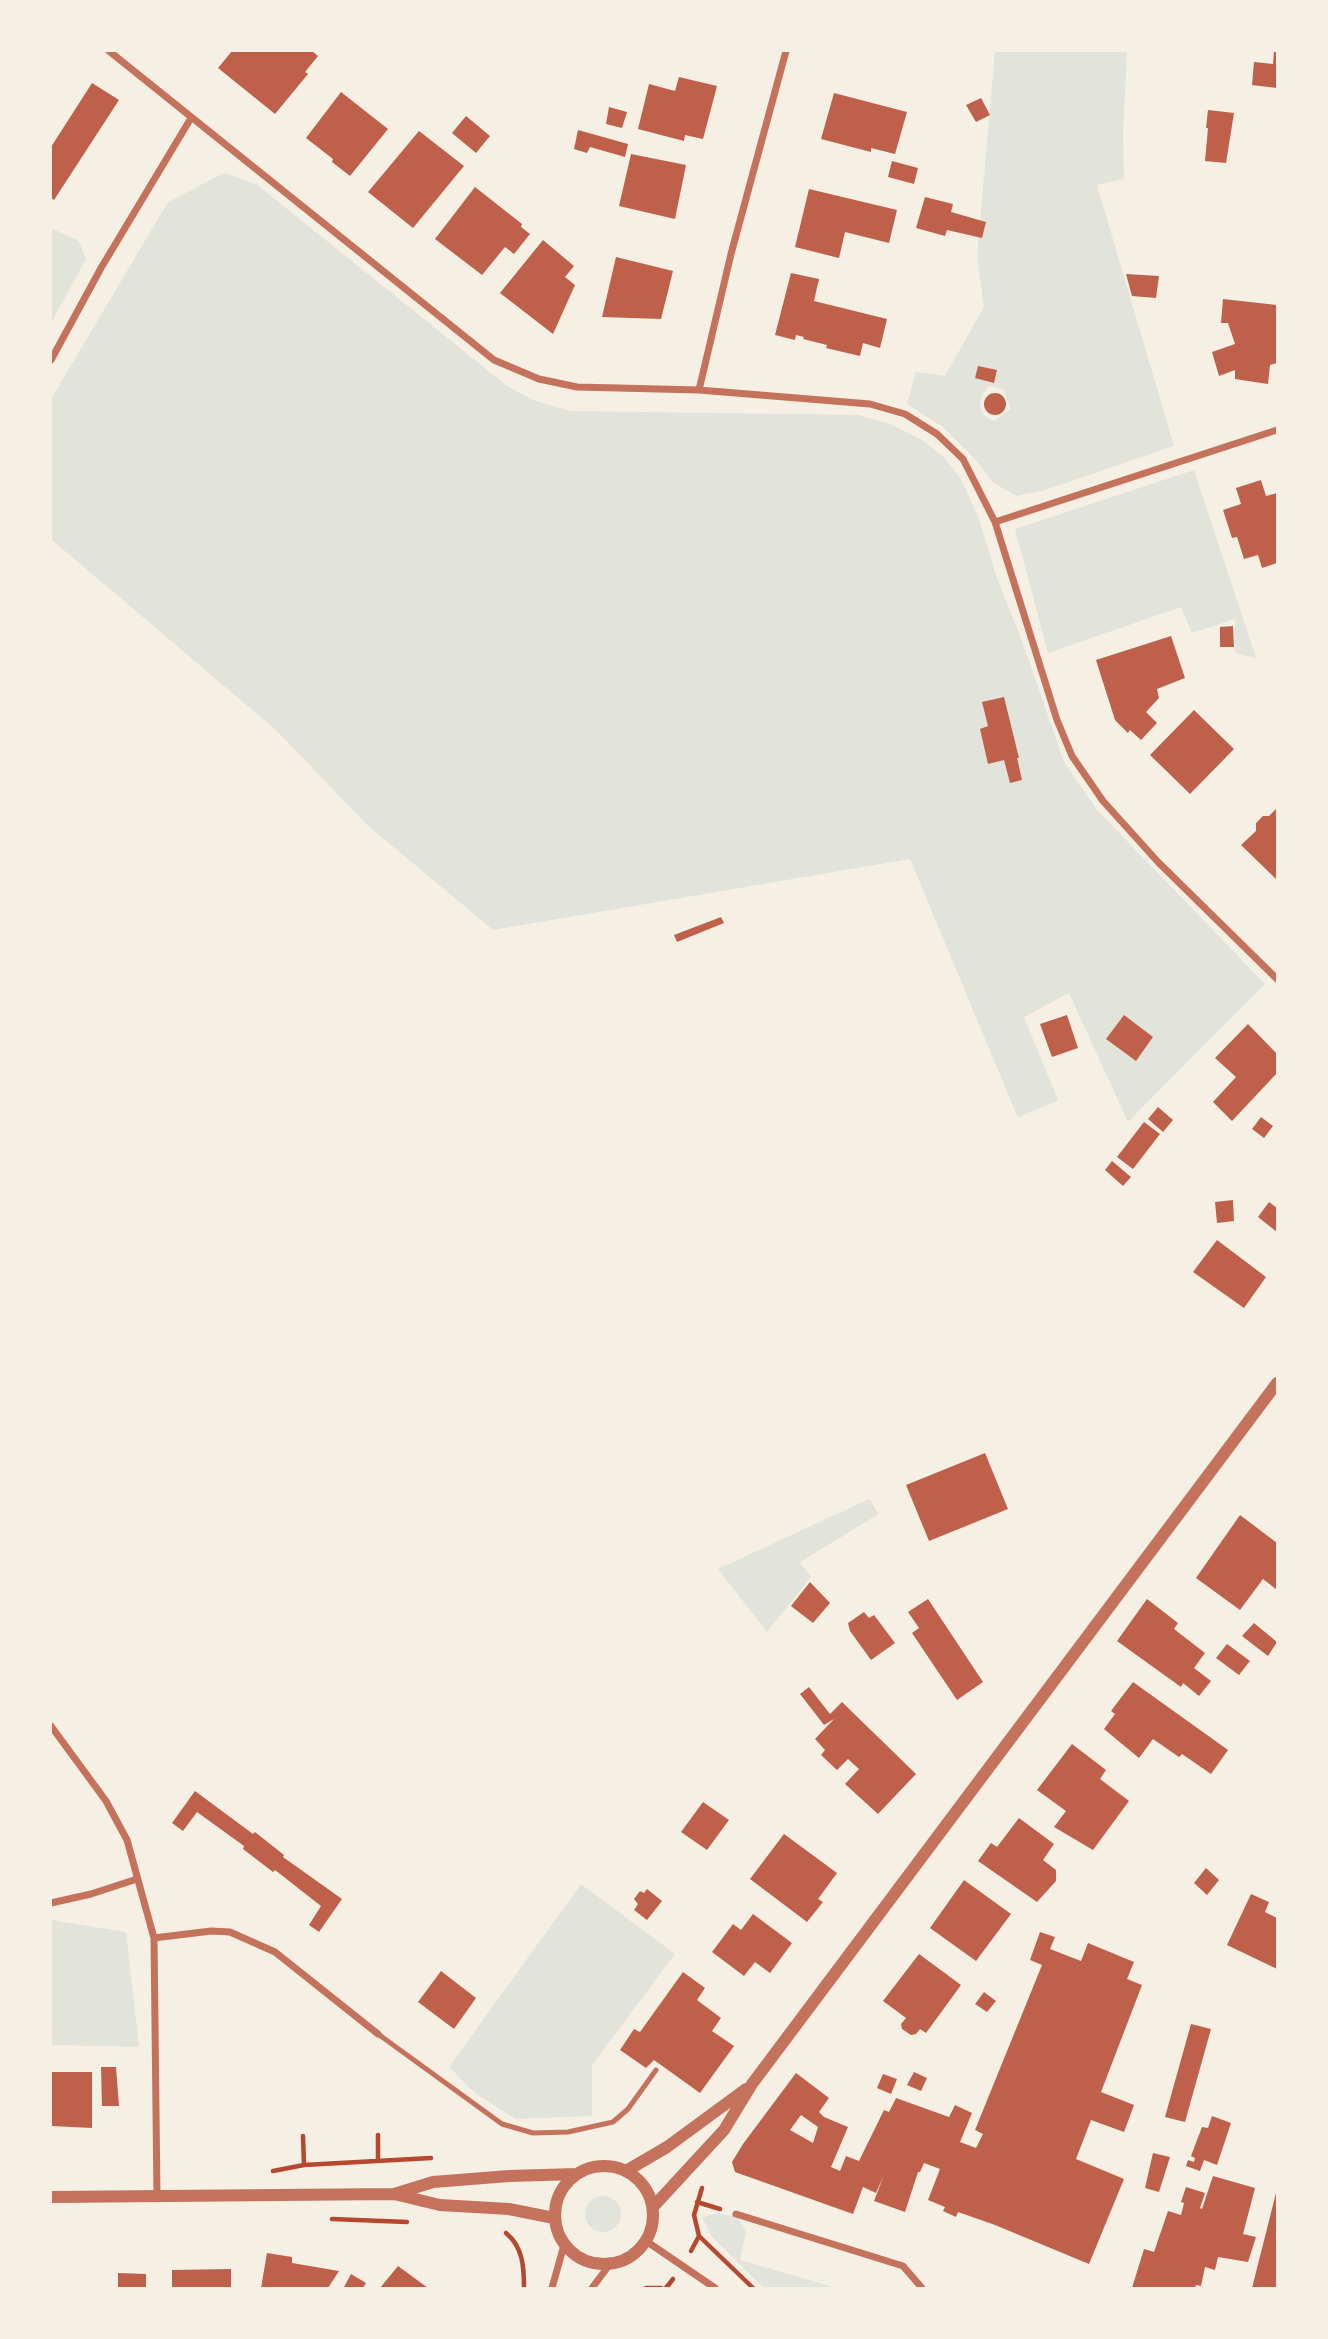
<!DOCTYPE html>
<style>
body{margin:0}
#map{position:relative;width:1328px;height:2339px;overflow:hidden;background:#f6efe4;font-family:"DejaVu Sans",sans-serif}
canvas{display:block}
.frame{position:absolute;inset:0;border:52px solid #f6efe4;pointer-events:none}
</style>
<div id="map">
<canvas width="1328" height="2339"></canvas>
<div class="frame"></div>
</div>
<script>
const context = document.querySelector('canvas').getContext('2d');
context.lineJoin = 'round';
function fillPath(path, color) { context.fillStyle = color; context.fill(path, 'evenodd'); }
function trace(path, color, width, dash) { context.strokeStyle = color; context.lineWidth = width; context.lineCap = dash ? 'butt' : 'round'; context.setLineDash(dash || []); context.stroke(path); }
fillPath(new Path2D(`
 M995,51H1127L1123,133L1124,179L1097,185L1174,446L1042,491L1016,496L991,481L977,461L943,427L907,404L916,372L945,376L984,307L977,257ZM989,386L1003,389L1011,409L994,421C976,414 977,399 989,386Z
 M224,173L256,184L506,385L533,400L570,411L859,415L890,424L922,440L943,456L961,479L979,519L996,575L1025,649L1064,762L1098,811L1265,984L1128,1122L1069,993L1024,1017L1058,1100L1018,1118L910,859L493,930L367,825L277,731L51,539V399L168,202Z
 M51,228L79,241L86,259L51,323Z
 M1194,470L1256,658L1235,653V619L1192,633L1181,607L1048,653L1015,529Z
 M869,1499L879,1514L800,1562L811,1577L767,1632L718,1569Z
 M581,1884L675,1954L592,2065V2116L516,2119L476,2094L449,2067Z
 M51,1920L126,1932L139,2047L51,2045Z
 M585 2214a18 18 0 1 1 36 0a18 18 0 1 1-36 0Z
 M718,2213L737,2217L746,2232L740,2260L837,2288H764L712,2237L702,2217Z`), '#e2e4dc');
fillPath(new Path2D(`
 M232,51H312L318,56L305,72L308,74L275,114L218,68Z
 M1274,51H1277V88L1252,85L1254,62L1273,64Z
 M679,77L717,86L703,139L685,135L684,141L638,129L649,84L675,91Z
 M92,83L119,100L54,200L51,198V147Z
 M341,92L388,129L350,176L332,162L333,159L306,138Z
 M834,93L907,112L895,154L871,148V152L821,139Z
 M981,98L990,115L976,122L966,105Z
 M609,107L627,112L622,128L606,124Z
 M1208,110L1234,113L1226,163L1205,161L1208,128H1206Z
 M466,116L490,136L476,153L452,133Z
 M578,130L628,144L625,157L590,147L587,153L574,149Z
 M419,131L464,166L413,228L368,192Z
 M631,154L686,165L675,219L619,206Z
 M892,161L918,168L914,184L888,177Z
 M475,187L522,224L521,227L530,234L514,254L505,247L482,275L435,239Z
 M809,189L897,210L889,243L845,232L839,258L795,247Z
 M925,197L953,204L951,212L986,222L982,238L947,230L945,236L916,228Z
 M543,240L574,266L565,277L575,285L553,334L500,293Z
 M616,257L673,271L661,319L602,317Z
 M791,273L819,279L814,301L887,319L880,348L863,343L860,356L826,348L827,345L803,339L804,337L796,335L795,340L775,335Z
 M1126,274L1159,276L1156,298L1132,296Z
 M1223,299L1277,305V363L1270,365L1268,384L1235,379V370L1219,376L1212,352L1235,344L1228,323H1221Z
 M978,366L997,370L994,383L975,378Z
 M984 404a11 11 0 1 1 22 0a11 11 0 1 1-22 0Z
 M1261,480L1266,496L1277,493V563L1262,568L1258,555L1244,559L1237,537L1232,538L1223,510L1241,504L1236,488Z
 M1233,626L1234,647H1220V627Z
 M1171,636L1185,678L1157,689L1159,698L1146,712L1157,723L1141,740L1130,730L1128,733L1115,720L1096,660Z
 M1004,697L1019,758H1017L1022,780L1010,783L1004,760L988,764L980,729L988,726L982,702Z
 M1194,710L1234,749L1190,794L1150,755Z
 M1277,808V880L1241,845L1256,831V823L1263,816H1269Z
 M721,917L724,923L677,942L674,935Z
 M1067,1015L1078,1048L1052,1057L1040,1024Z
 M1124,1015L1153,1037L1136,1061L1106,1039Z
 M1248,1024L1277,1054V1073L1232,1121L1213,1102L1236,1077L1215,1058Z
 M1158,1107L1173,1120L1163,1132L1148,1119Z
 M1261,1117L1273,1126L1264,1138L1252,1129Z
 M1144,1122L1160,1134L1133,1169L1117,1157Z
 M1112,1161L1131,1177L1123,1186L1105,1170Z
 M1233,1200L1234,1221L1217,1223L1215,1202Z
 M1269,1202L1277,1208V1232L1258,1217Z
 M1217,1240L1266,1277L1244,1308L1193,1272Z
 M985,1453L1008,1509L929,1541L906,1485Z
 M1240,1515L1277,1543V1590L1263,1579L1240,1610L1196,1578Z
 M810,1582L830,1603L813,1623L791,1606Z
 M928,1599L983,1682L957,1700L912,1633L919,1628L908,1612Z
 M1147,1599L1178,1623L1174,1629L1205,1653L1194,1668L1211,1681L1199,1696L1183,1683L1181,1687L1117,1641Z
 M864,1612L869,1618L874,1615L895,1643L871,1660L850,1631L848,1623Z
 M1254,1623L1277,1642L1268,1656L1242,1636Z
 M1227,1644L1250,1661L1239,1675L1216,1658Z
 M1133,1682L1228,1750L1211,1774L1182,1754L1179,1757L1153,1739L1139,1758L1104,1729L1115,1714L1111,1711Z
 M809,1687L830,1714L842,1702L916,1774L878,1814L845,1784L859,1769L848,1759L837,1770L821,1755L825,1750L815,1739L834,1719L824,1725L800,1694Z
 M1072,1744L1106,1770L1100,1779L1129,1801L1093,1850L1054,1827L1066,1811L1037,1790Z
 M195,1791L253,1834L255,1832L284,1855L283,1857L342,1899L319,1932L309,1925L321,1906L275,1870L273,1872L243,1849L244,1846L197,1812L183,1831L172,1823Z
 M703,1802L729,1820L707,1850L681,1832Z
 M1019,1818L1054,1844L1043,1860L1056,1870V1881L1037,1902L978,1861L991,1843L997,1847Z
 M784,1834L837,1873L818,1899L823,1902L807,1922L750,1879Z
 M1206,1868L1219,1880L1207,1895L1194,1883Z
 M964,1880L1011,1914L976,1961L930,1928Z
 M647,1889L662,1901L647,1920L634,1910L638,1904L634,1899L640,1891L644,1893Z
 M1251,1894L1269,1902L1265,1912L1277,1918V1969L1227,1945Z
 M753,1914L792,1943L770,1973L755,1962L744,1976L712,1952L733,1924L741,1930Z
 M1040,1932L1055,1937L1050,1949L1081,1961L1088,1943L1134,1962L1127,1979L1142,1985L1101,2092L1134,2105L1124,2132L1091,2120L1076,2159L1124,2179L1089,2264L995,2225L958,2212L956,2217L943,2211L945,2207L928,2200L940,2169L924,2163L920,2172H918L905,2212L874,2201L884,2175L876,2193L863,2187L853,2214L735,2172L732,2162L743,2144L796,2073L829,2098L819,2112L824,2117L848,2127L831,2167L840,2171L846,2156L859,2161L884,2110L889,2112L896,2098L949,2117L955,2105L972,2113L960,2142L976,2148L983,2134L975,2130L1042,1965L1030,1960ZM801,2115L818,2127L813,2143L790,2130Z
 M919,1954L961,1985L926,2033L920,2029L916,2034L911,2035L902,2029L901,2024L906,2018L883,2001Z
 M441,1971L476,1998L454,2029L418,2002Z
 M683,1972L705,1988L697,2000L721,2018L712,2031L734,2046L700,2093L654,2060L646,2068L620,2050L634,2029L640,2032Z
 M984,1992L996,2001L987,2012L975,2004Z
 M1191,2024L1211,2029L1185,2122L1165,2117Z
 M101,2067H116L119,2106H102Z
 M51,2072H92V2128L51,2126Z
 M914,2072L927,2078L921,2091L907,2085Z
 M883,2074L897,2079L891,2094L877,2088Z
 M1212,2116L1231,2123L1217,2165L1204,2160L1200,2171L1186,2166L1188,2160L1194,2162L1195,2158L1191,2156L1202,2127L1208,2128Z
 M1153,2153L1170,2157L1159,2192L1145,2188Z
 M1213,2176L1255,2188L1243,2234L1256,2237L1248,2262L1218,2257L1215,2270L1205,2267L1201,2286L1196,2285L1195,2288H1132L1144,2249L1154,2252L1168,2211L1181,2215L1184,2203L1181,2202L1186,2187L1205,2193L1200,2208L1202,2209Z
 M1276,2193L1277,2288H1252Z
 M267,2253L292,2257V2263L339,2271L328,2288H261Z
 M398,2266L428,2288H380Z
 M231,2269V2288H172V2270Z
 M118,2273L146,2274V2288H118Z
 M351,2274L366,2283L363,2288L344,2287Z`), '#bf614a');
trace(new Path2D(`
 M303,2136L304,2165
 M378,2161V2135
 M273,2171L304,2165L431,2158
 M702,2188L694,2215L699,2236L753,2288
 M697,2202L720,2209
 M332,2219L407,2222
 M506,2233C523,2247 524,2267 524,2288
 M691,2251L699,2236
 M646,2288H661
 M666,2288L673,2279`), '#b5482f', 4.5);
trace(new Path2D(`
 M378,2034L502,2124L533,2133L568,2132L613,2122L628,2109L656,2070`), '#c5725c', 5);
trace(new Path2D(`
 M109,51L494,360L539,379L577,387L699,390L870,404L905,414L937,434L963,459L995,522L1057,720L1072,756L1103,801L1158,862L1277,979
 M51,360L101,268L191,118
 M699,390L731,254L786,51
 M995,522L1277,430
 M51,1726L106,1801L127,1840L154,1938L157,2197
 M51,1903L91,1894L137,1879
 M154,1938L211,1931L230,1932L275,1952L378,2034
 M736,2214L903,2266L922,2288
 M646,2241L715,2288
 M552,2288L564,2245
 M592,2288L610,2264`), '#c5725c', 7);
trace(new Path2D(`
 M555 2215a49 49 0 1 1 98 0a49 49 0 1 1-98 0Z
 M626,2171L667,2147L746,2089
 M394,2194L433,2182L509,2176L576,2174
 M51,2197L394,2194L440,2205L509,2209L554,2218
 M653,2207L724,2130L752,2084L1277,1383`), '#c5725c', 12);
</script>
